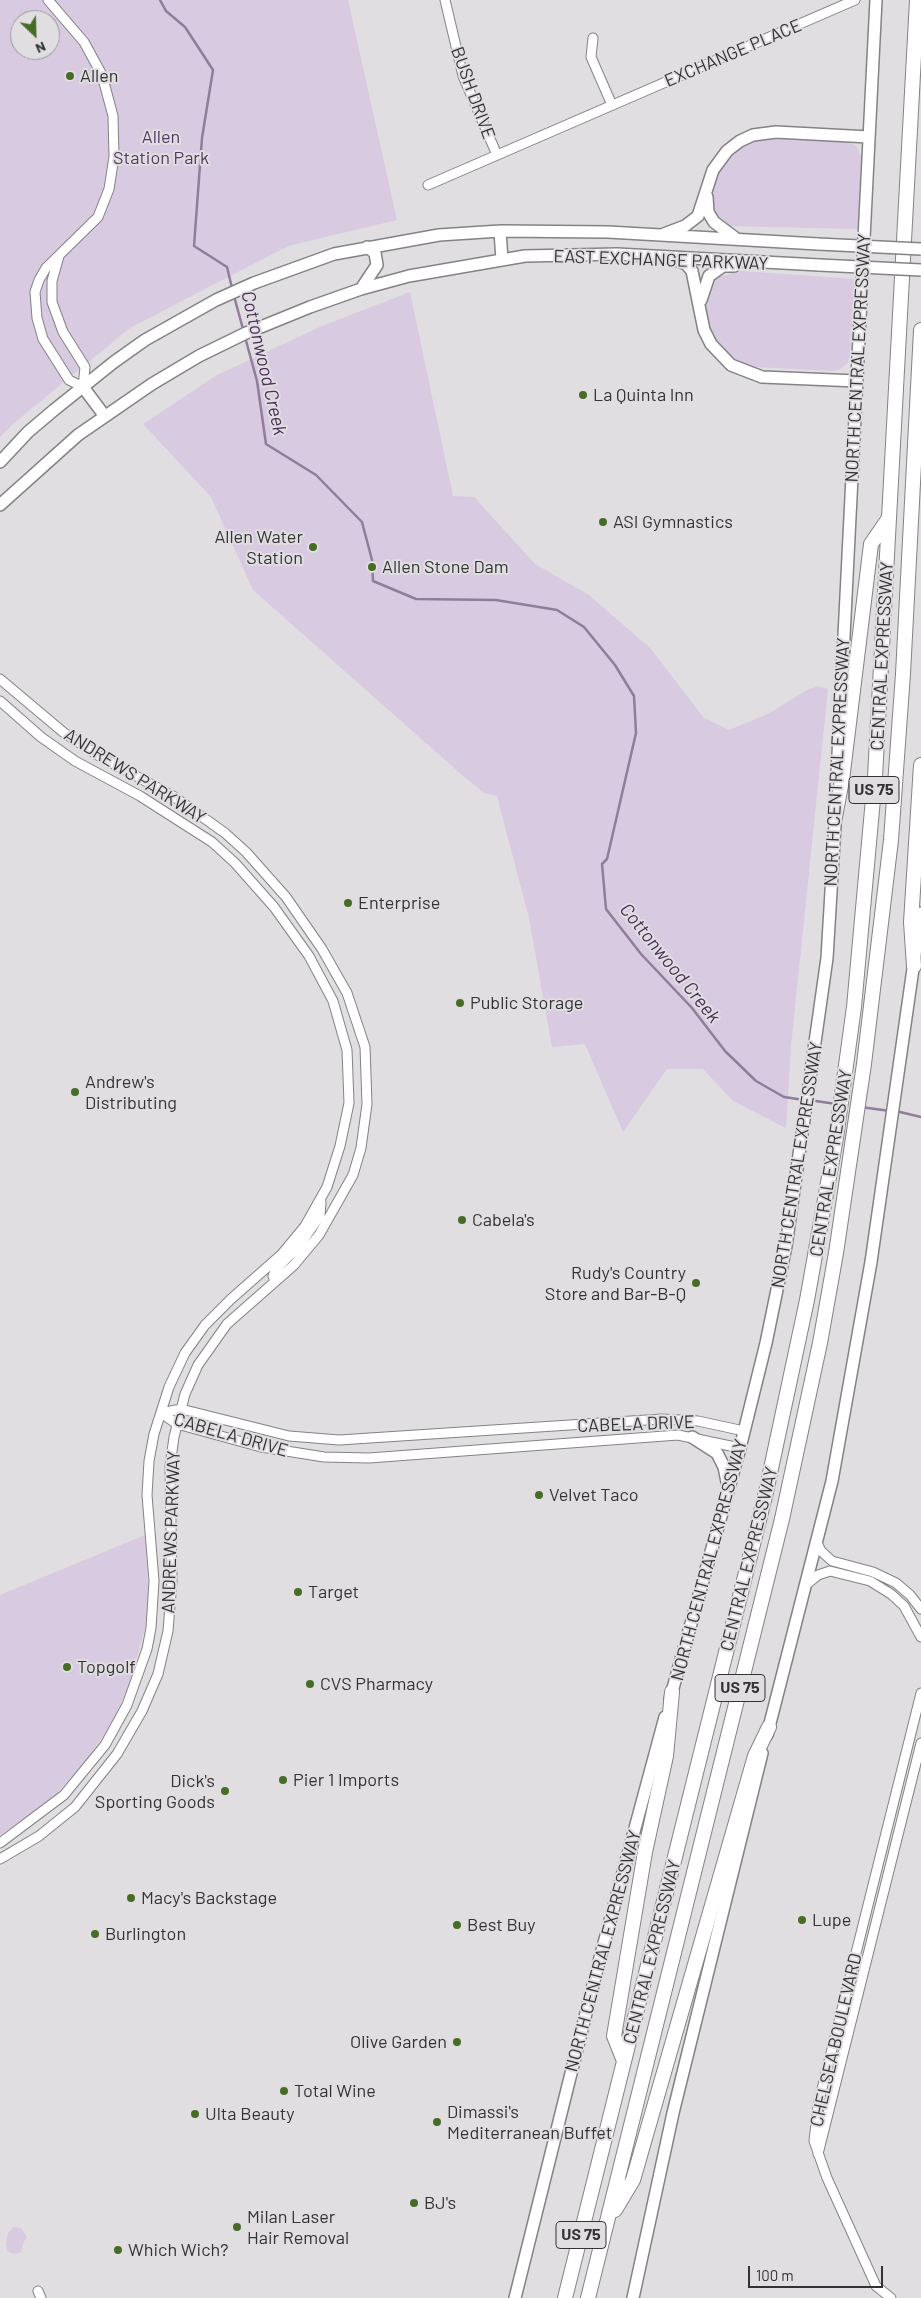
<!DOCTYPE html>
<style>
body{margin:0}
#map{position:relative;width:921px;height:2298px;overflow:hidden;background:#e0dee1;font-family:Barlow,sans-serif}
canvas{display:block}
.north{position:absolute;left:10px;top:10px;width:50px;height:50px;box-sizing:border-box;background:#e0dee1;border:1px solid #9b9a9c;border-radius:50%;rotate:156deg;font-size:14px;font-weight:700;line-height:20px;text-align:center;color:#343334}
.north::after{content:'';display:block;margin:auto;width:18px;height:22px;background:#466c26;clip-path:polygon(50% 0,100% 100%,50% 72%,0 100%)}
.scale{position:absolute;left:748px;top:2266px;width:135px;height:22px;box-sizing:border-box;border:2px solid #343334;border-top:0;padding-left:6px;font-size:15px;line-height:18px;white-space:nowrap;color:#343334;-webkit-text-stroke:4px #e0dee1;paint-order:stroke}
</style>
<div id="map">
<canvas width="921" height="2298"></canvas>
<div class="north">N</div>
<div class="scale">100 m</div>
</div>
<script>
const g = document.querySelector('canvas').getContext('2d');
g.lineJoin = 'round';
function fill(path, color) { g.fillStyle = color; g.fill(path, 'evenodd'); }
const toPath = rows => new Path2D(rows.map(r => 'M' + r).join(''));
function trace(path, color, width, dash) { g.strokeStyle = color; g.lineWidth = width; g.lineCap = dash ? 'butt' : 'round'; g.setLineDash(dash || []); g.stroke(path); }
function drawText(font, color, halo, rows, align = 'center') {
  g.font = font + ' Barlow,sans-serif'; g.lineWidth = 4; g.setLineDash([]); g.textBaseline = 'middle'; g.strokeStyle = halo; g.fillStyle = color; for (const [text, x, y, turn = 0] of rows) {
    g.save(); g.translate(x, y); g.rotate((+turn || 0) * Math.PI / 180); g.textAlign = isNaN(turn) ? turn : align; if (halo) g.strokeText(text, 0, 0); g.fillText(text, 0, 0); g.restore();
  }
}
const green = toPath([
 [0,0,348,0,397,220,288,246,130,328,14,423,0,437],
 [20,20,50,20,50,50,20,50],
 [767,138,849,142,857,147,861,156,858,229,726,226,713,213,713,188,718,172,736,152,748,143],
 [741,271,855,279,850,355,848,363,840,369,833,371,756,367,741,362,728,354,717,343,710,331,706,317,705,295,712,279],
 [410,292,453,496,474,497,535,564,589,595,651,649,704,718,729,730,770,713,805,691,817,686,828,689,791,1046,786,1128,733,1101,703,1069,667,1069,623,1132,585,1044,552,1047,529,918,497,796,484,793,462,775,253,590,211,497,143,424,217,375,322,326],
 [145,1535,148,1589,146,1625,128,1688,113,1720,87,1760,55,1795,36,1811,0,1835,0,1595],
 [14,2227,21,2228,27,2237,23,2243,21,2252,14,2254,7,2251,6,2243,8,2233]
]);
const stream = toPath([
 [160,0,166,11,185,27,213,70,202,138,194,246,227,267,232,288],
 [234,296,243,329],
 [245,337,257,381,266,444,316,475,362,522,372,560,373,581,416,599,496,600,557,610,584,627,615,665,634,696,636,733,607,859,602,864,606,909,641,954,692,1008,725,1051,756,1081,784,1097,804,1100],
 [809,1100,836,1104],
 [861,1107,890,1111],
 [896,1111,921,1117]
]);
const minor = toPath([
 [48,0,84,42,102,75,113,116,114,157,109,189,98,217,46,268,39,280,35,292,37,318,43,339,69,380,83,387,85,367,63,332,52,302,52,281,59,256],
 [445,0,463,76,497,155],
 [593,38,591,57,612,105],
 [428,185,855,0],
 [0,679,63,732,99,756,173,796,225,833,246,852,286,897,322,949,347,993,365,1047,367,1104,361,1148,353,1175,319,1235,294,1265,227,1324,198,1365,185,1394,174,1437,170,1466,172,1581,168,1631,158,1674,142,1711,117,1754,75,1807,39,1836,0,1859],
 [0,701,41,737,75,761,140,796,212,842,235,863,274,907,309,956,333,1001,347,1050,349,1103,340,1146,327,1187,305,1226,281,1255,231,1299,205,1325,185,1353,169,1387,154,1434,149,1461,147,1495,154,1581,151,1628,147,1649,127,1705,105,1745,64,1795,0,1843],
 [275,1281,273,1276,276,1269,299,1246,320,1216,321,1202],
 [161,1413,181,1409,289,1436,339,1440,662,1419,698,1421,744,1431],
 [161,1413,177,1424,261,1447,324,1457,369,1458,678,1435,740,1448],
 [817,1543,821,1551,832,1561,873,1572,896,1583,910,1595,921,1609],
 [807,1584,818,1575,830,1571,870,1581,891,1594,904,1606,921,1637],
 [818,2154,921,1743],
 [38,2291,41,2298],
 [891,2298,876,2286,827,2178,814,2141,818,2105,921,1693]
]);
const major = toPath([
 [707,197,708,212,714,222,734,237],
 [500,231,502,260],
 [664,234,685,226,698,216,713,170,727,151,740,141,753,135,776,132,869,137],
 [673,259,686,264,692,271,704,330,711,344,731,365,762,377,857,381],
 [361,289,377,265,375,253,367,247],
 [701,300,709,276,723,266,734,266],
 [83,387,104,415],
 [0,462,28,432,54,410,114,362,145,340,216,300,254,283,334,254,439,235,500,231,608,232,818,244],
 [0,505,78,435,152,384,199,356,246,333,310,307,361,289,409,276,525,256,617,254,819,265],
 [837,775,876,0],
 [692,1437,717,1453,724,1467,728,1487],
 [670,1699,740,1448,766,1343,786,1246,827,958,836,808],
 [767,1735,832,1481,871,1262,921,913],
 [515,2298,597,1969,665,1717],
 [633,2298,673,2113,762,1753]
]);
const highway = toPath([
 [835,817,842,780,871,544,889,518],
 [914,966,911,922,921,765],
 [624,2061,614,2036,645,1852,666,1756,672,1692],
 [615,2210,633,2180,755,1756,769,1727],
 [565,2298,766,1492,807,1300,836,1138,854,1007,875,777,917,0],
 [588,2298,782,1519,820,1343,836,1253,864,1064,891,840,903,674,921,330]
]);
const majorBridge = toPath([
 [818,244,921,249],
 [819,265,921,270]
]);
const markers = [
 [70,76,5,"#466c26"],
 [583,395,5,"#466c26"],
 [603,522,5,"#466c26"],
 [313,547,5,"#466c26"],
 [372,567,5,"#466c26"],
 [348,903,5,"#466c26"],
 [460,1003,5,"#466c26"],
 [75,1092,5,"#466c26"],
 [462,1220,5,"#466c26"],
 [696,1283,5,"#466c26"],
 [539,1495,5,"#466c26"],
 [298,1592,5,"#466c26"],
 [67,1667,5,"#466c26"],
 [310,1684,5,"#466c26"],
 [283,1780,5,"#466c26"],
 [225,1791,5,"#466c26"],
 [131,1898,5,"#466c26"],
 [802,1920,5,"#466c26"],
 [457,1925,5,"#466c26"],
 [95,1934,5,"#466c26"],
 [457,2042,5,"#466c26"],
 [284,2091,5,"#466c26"],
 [195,2114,5,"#466c26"],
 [437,2122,5,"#466c26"],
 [414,2203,5,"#466c26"],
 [237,2227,5,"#466c26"],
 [118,2250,5,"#466c26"]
];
const shields = [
 [874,790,50],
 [740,1688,50],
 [581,2235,50]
];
const shieldNames = [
 ["US 75",874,790],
 ["US 75",740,1688],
 ["US 75",581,2235]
];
const streetNames = [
 ["EXCHANGE PLACE",733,53,-23],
 ["BUSH DRIVE",473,93,70],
 ["EAST EXCHANGE PARKWAY",661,260,2],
 ["NORTH CENTRAL EXPRESSWAY",858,358,-87],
 ["CENTRAL EXPRESSWAY",882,656,-87],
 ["NORTH CENTRAL EXPRESSWAY",837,762,-87],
 ["ANDREWS PARKWAY",135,776,32],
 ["CENTRAL EXPRESSWAY",831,1163,-81],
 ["NORTH CENTRAL EXPRESSWAY",797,1165,-81],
 ["CABELA DRIVE",636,1424,-2],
 ["CABELA DRIVE",231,1435,16],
 ["ANDREWS PARKWAY",171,1532,-88],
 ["CENTRAL EXPRESSWAY",749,1559,-76],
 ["NORTH CENTRAL EXPRESSWAY",709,1560,-75],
 ["NORTH CENTRAL EXPRESSWAY",603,1951,-75],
 ["CENTRAL EXPRESSWAY",652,1952,-76],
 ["CHELSEA BOULEVARD",836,2040,-77]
];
const poiNames = [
 ["Allen",80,76],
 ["La Quinta Inn",593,395],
 ["ASI Gymnastics",613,522],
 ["Allen Water",303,537,"right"],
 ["Station",303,558,"right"],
 ["Allen Stone Dam",382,567],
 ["Enterprise",358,903],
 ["Public Storage",470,1003],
 ["Andrew's",85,1082],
 ["Distributing",85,1103],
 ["Cabela's",472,1220],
 ["Rudy's Country",686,1273,"right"],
 ["Store and Bar-B-Q",686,1294,"right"],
 ["Velvet Taco",549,1495],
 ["Target",308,1592],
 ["Topgolf",77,1667],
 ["CVS Pharmacy",320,1684],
 ["Pier 1 Imports",293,1780],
 ["Dick's",215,1781,"right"],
 ["Sporting Goods",215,1802,"right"],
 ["Macy's Backstage",141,1898],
 ["Lupe",812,1920],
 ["Best Buy",467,1925],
 ["Burlington",105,1934],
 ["Olive Garden",447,2042,"right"],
 ["Total Wine",294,2091],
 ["Dimassi's",447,2112],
 ["Mediterranean Buffet",447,2133],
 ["Ulta Beauty",205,2114],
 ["BJ's",424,2203],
 ["Milan Laser",247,2217],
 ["Hair Removal",247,2238],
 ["Which Wich?",128,2250]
];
const parkNames = [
 ["Allen",161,137],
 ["Station Park",161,158]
];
const waterNames = [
 ["Cottonwood Creek",264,363,77],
 ["Cottonwood Creek",670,963,51]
];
fill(green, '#d8cae0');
trace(stream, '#907d9a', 2.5);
trace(minor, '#838285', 11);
trace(major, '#838285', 14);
trace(highway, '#838285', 16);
trace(minor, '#fff', 9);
trace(major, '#fff', 11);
trace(highway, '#fff', 14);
trace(majorBridge, '#838285', 14, []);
trace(majorBridge, '#fff', 11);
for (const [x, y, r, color] of markers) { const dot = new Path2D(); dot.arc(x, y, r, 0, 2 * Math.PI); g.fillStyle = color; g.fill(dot); trace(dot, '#e0dee1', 2); }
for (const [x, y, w] of shields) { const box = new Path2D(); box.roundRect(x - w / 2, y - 13.5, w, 27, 4); g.fillStyle = '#e0dee1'; g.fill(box); trace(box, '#343334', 1); }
drawText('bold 16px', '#343334', null, shieldNames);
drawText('18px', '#343334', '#e0dee1', streetNames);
drawText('18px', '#343334', '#e0dee1', poiNames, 'left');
drawText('18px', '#533862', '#e0dee1', parkNames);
drawText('italic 19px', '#4a2e58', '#e0dee1', waterNames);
</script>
